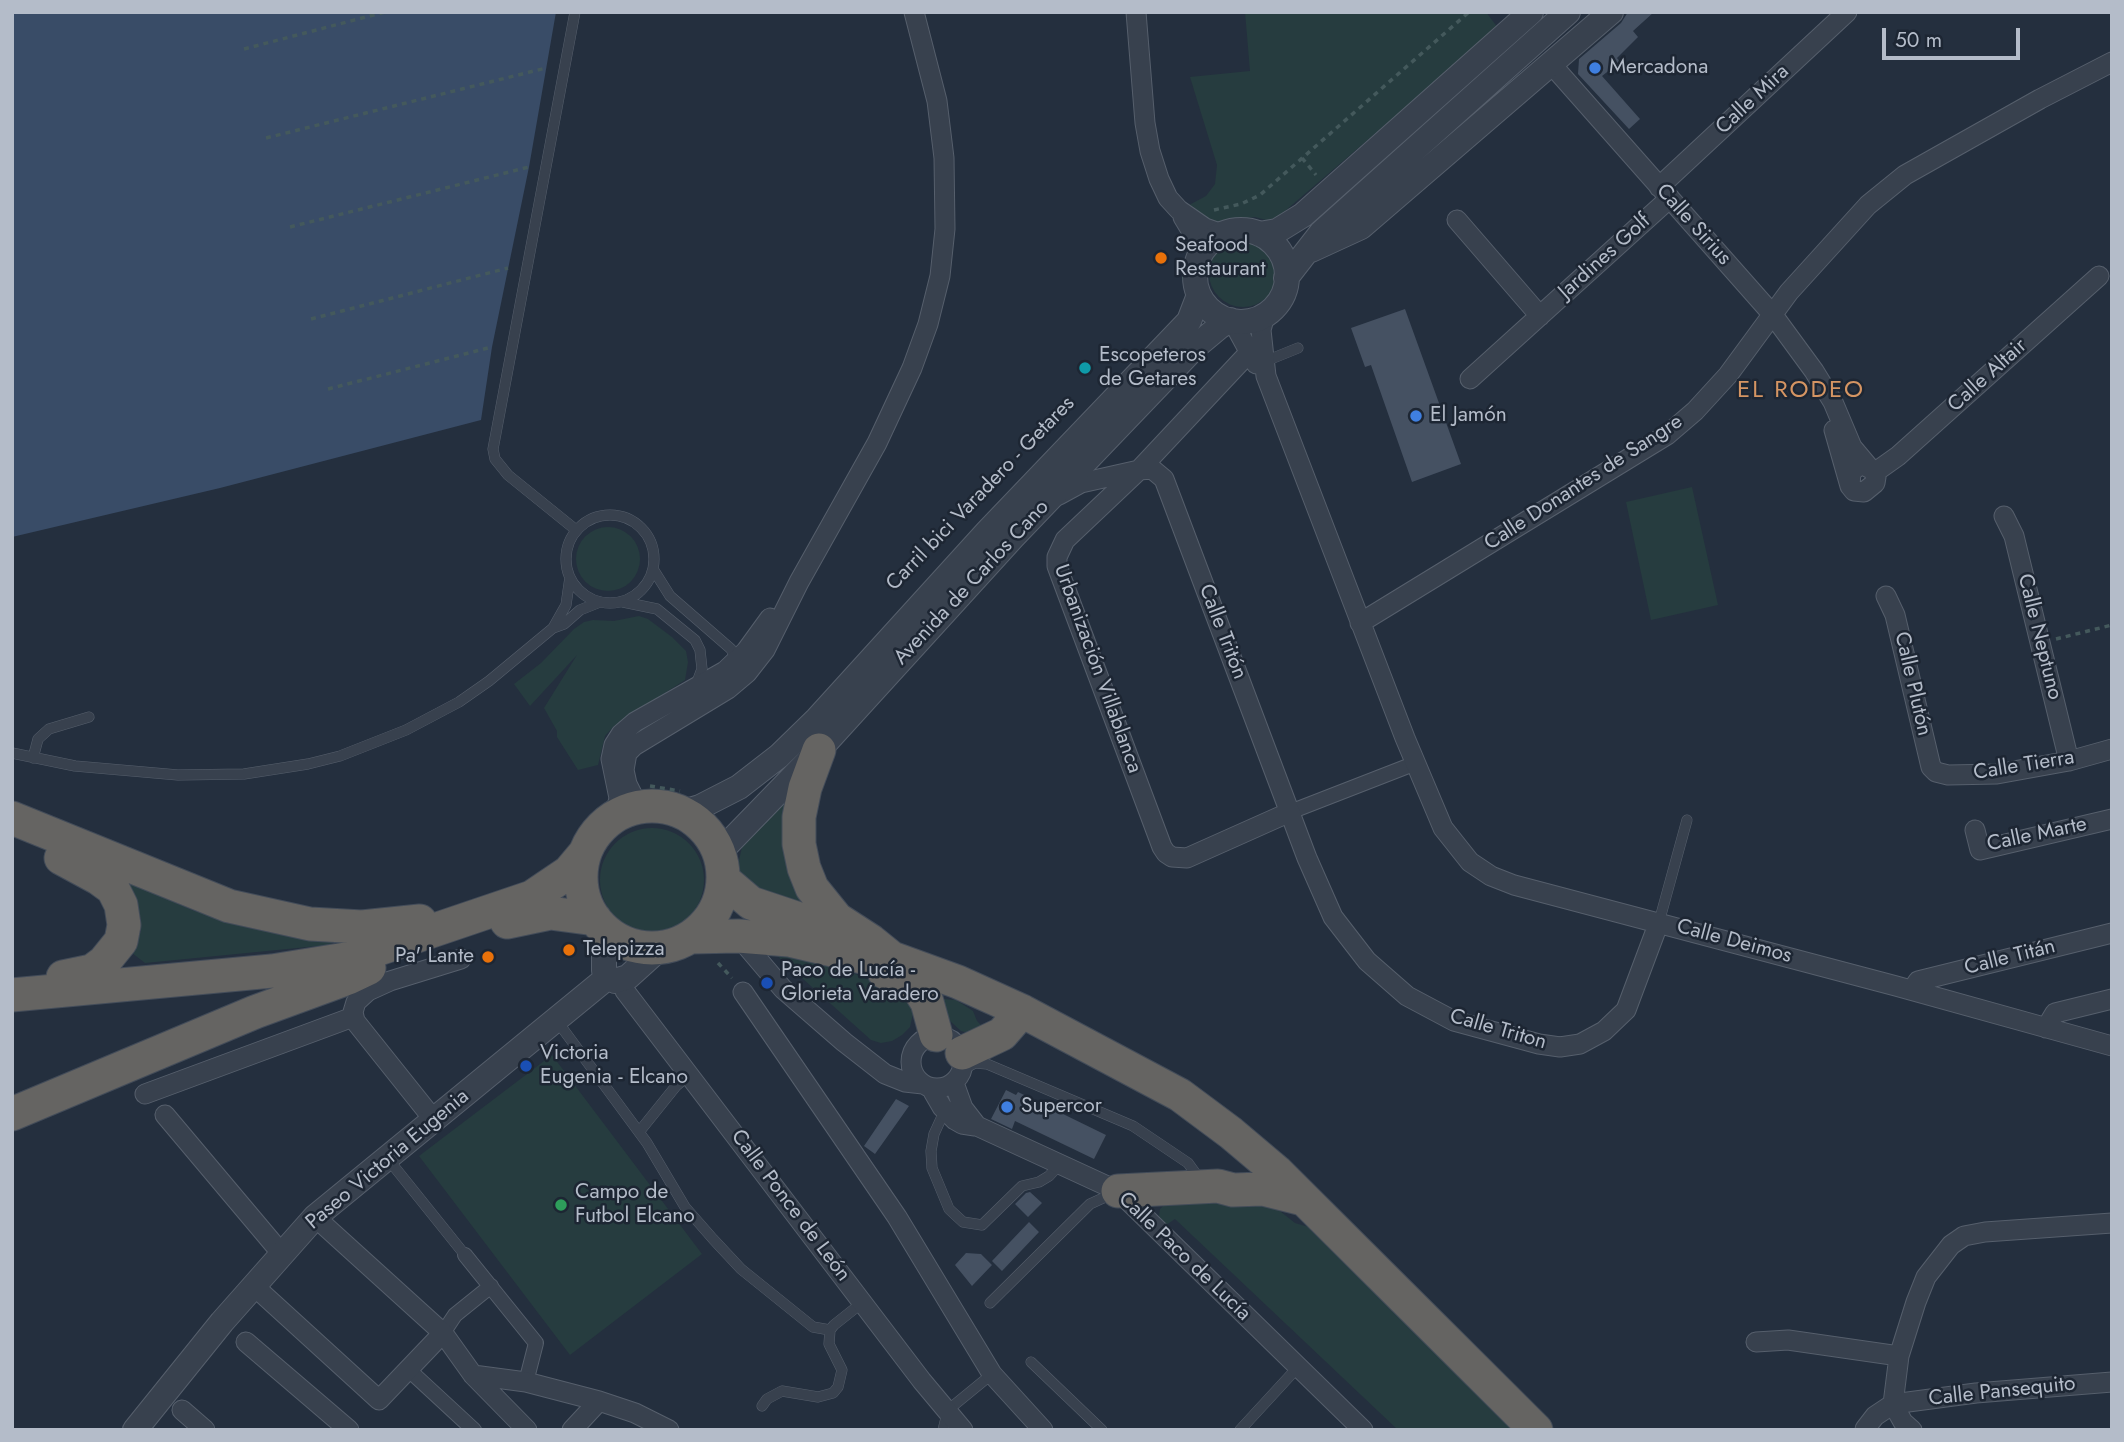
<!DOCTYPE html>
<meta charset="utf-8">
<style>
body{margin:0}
#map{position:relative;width:2124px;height:1442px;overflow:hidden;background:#242f3e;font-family:Jost,sans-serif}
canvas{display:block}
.frame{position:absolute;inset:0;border:14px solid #b4bcc9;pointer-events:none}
.scale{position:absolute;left:1882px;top:28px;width:138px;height:32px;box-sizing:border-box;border:4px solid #b4bcc9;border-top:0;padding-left:9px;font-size:21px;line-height:24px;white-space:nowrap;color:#b4bcc9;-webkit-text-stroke:5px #1d2633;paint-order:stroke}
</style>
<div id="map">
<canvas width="2124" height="1442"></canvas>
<div class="frame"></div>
<div class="scale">50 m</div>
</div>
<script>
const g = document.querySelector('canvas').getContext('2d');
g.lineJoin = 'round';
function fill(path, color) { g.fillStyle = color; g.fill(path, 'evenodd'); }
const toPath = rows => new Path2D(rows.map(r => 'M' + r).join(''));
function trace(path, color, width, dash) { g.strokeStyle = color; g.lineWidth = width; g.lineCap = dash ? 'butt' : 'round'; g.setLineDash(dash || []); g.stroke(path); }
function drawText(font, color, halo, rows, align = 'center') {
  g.font = font + ' Jost,sans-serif'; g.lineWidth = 5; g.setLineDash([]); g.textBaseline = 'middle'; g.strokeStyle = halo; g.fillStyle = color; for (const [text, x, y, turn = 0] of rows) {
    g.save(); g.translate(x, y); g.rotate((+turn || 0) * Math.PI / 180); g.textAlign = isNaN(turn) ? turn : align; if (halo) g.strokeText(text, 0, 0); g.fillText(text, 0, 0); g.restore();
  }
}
const green = toPath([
 [1245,12,1486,12,1498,28,1278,217,1270,221,1255,217,1226,221,1213,227,1189,205,1206,196,1215,184,1217,165,1190,77,1250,71],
 '1209 273a34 34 0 1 1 68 0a34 34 0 1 1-68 0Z',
 [1692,487,1718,605,1651,620,1626,502],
 '576 559a32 32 0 1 1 64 0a32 32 0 1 1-64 0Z',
 [639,616,648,619,672,637,686,651,688,662,685,680,614,726,605,736,598,765,578,770,557,737,557,731,544,708,577,655,530,706,514,684,541,663,574,629,584,622,593,620,614,621],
 [793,794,811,900,785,909,740,879,737,869,742,847],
 '600 880a52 52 0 1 1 104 0a52 52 0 1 1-104 0Z',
 [126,881,192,910,244,927,276,933,345,936,328,945,145,963,132,953,141,931,141,920,138,908],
 [773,952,835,966,902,993,914,1009,910,1027,902,1035,892,1041,881,1043,871,1040],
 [943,999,956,1000,973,1011,977,1021,982,1026,968,1033,961,1031,948,1019],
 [552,1055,702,1254,570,1355,419,1156],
 [1262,1197,1295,1223,1312,1228,1515,1430,1398,1430,1175,1219,1166,1225,1159,1216,1160,1209,1165,1204]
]);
const water = toPath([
 [12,12,556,12,529,167,492,347,481,420,220,488,12,537]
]);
const building = toPath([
 [1628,12,1654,12,1633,31,1638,37,1617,58,1620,62,1602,76,1640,119,1629,129,1578,74,1579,59,1621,23],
 [1405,309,1461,464,1412,482,1371,365,1365,367,1351,328],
 [1006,1090,1016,1095,1018,1092,1106,1135,1094,1159,1015,1121,1012,1129,991,1119],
 [896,1099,909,1106,875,1154,864,1146],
 [1030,1192,1042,1203,1028,1217,1015,1204,1026,1193],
 [1029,1222,1039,1232,1002,1271,992,1261],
 [966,1253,981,1254,992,1265,972,1286,955,1265]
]);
const path = toPath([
 [244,49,385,12],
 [266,138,546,68],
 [1302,158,1316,175],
 [1214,210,1241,204,1260,195,1469,12],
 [290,227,529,167],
 [1184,280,1185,263],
 [311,319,508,268],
 [328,389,492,347],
 [2056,639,2112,625],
 [650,786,680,791],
 [583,829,596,813],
 [718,963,732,978]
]);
const service = toPath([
 [575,12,493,449,495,459,508,475,576,530],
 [1266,361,1298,348],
 '566 559a44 44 0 1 1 88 0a44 44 0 1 1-88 0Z',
 [653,569,670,596,731,649,737,661],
 [623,602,657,609,695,640,700,650,702,669,696,685],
 [553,628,566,605,570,577],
 [12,753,75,766,178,775,244,774,308,764,340,756,406,730,459,702,489,681,553,628,564,624,580,610,600,602],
 [33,758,38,739,49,729,89,717],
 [1659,922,1687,820],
 [557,1021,647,1143,685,1207,713,1239,741,1269,813,1327,830,1330],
 [967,1067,975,1063,987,1064,1133,1126,1188,1163,1201,1181],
 [945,1110,934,1134,931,1151,932,1168,949,1209,963,1222,982,1225,1022,1186,1039,1182,1049,1176,1060,1164],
 [639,1132,676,1086,689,1075],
 [388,1159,465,1255],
 [990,1303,1090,1204,1114,1193],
 [1031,1362,1102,1430],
 [762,1406,767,1399,782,1391,818,1397,833,1393,838,1387,842,1370,829,1344,830,1330,834,1325,863,1302],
 [943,1430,948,1410,992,1374],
 [1240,1430,1298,1367]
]);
const pedestrian = toPath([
 [1290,812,1416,763],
 [465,1255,536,1343,526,1382],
 [443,1333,455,1315,491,1286],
 [408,1369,474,1430]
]);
const minor = toPath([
 [1136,12,1145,123,1150,151,1159,179,1168,198,1179,210,1205,228,1222,234],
 [1552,65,1773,315,1814,371,1833,402,1852,447,1868,466],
 [1659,187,1847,12],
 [1183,217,1198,242,1201,253],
 [1457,220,1540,316],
 [1265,315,1261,330,1266,376,1405,738,1443,828,1470,862,1491,876,1514,885,1896,986,2112,1046],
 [1233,322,1256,364],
 [1261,345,1244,358,1139,470,1065,540,1057,557,1057,566,1162,847,1166,853,1172,857,1187,858,1290,812],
 [1470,379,1670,198],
 [1834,430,1850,486,1854,491,1864,492,1875,483,1876,477,1873,470,1861,464,1851,472,1850,486],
 [1874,473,1898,456,2099,276],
 [1059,495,1081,483,1139,470,1152,469,1164,479,1307,858,1333,917,1367,961,1407,996,1454,1021,1539,1044,1560,1047,1580,1044,1604,1031,1626,1010,1659,922],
 [2004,516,2014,536,2069,761],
 [1886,596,1895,615,1931,767,1936,772,1948,775,1997,774,2069,761,2112,749],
 [1360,623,1667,435,1695,411,1728,375,1789,292,1868,205,1905,175,2040,99,2112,62],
 [643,806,634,798,627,784,624,770,627,753,634,746,728,689,747,673,765,650,799,582,877,443,912,368,928,324,940,276,945,229,944,158,937,101,914,12],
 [615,816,619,798,611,759,614,745,621,734,635,722,725,671,746,651,770,618],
 [1975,830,1980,850,2112,819],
 [738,936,783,989,844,1042,885,1074,905,1082,923,1084],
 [621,980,625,991,922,1381,963,1430],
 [1912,990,1918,981,2112,933],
 [743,992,897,1217,992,1374,1043,1430],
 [2046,1028,2055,1013,2112,999],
 '911 1062a26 26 0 1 1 52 0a26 26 0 1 1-52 0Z',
 [954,1083,963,1108,977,1126,1118,1191,1363,1430],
 [931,1088,942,1107,955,1120,962,1124,975,1126],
 [145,1094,353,1017],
 [165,1115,282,1254],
 [434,1120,355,1021,353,1012,356,1002,368,991,390,981,461,959],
 [315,1217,443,1333,473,1375,527,1430],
 [254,1286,379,1400,443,1333],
 [246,1342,349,1430],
 [1756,1342,1788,1340,1899,1356],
 [473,1375,526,1382,599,1401,635,1413,669,1430],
 [1893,1404,1899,1356,1916,1302,1926,1277,1951,1245,1964,1236,1985,1232,2112,1223],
 [1893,1404,1903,1422,1912,1430],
 [182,1410,205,1430],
 [1865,1429,1875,1416,1893,1404,1976,1393,2112,1382],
 [572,1430,599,1401]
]);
const tertiary = toPath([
 '1195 276a46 46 0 1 1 92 0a46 46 0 1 1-92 0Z',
 [1259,234,1277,231,1303,215,1531,12],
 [1311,250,1361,227,1611,12],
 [1286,278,1321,233,1568,12],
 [683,812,700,807,739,787,779,756,817,719,987,532,1189,321,1199,295],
 [719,853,819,750,1013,537,1195,347,1219,327,1230,320],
 [608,933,604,949,604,971,608,977,615,981,628,977,659,949],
 [135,1430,222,1322,315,1217,608,977]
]);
const trunk = toPath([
 [819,750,805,788,799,817,799,844,804,868,812,888,837,919,871,941,892,958,958,982,1022,1011,1180,1095,1231,1133,1276,1171,1536,1430],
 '581 877a71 71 0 1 1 142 0a71 71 0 1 1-142 0Z',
 [12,818,229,906,310,924,362,927,420,921],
 [61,858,98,878,113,889,121,905,124,925,121,941,104,962,92,971,63,977],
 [724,880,751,903,832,930],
 [507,922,550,913,595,919],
 [692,937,738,936,789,940,866,958,892,958],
 [884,972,918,988,927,1002,936,1035],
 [12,995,272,971,352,958,532,897,569,872,585,853],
 [962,1053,1002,1034,1022,1011],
 [12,1114,255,1012,348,978,369,968],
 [1118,1191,1218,1186,1233,1190,1263,1189,1303,1199]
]);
const markers = [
 [1595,68,7,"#3f7fe0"],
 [1161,258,7,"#e8710a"],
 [1085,368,7,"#0f9aa8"],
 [1416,416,7,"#3f7fe0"],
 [569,950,7,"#e8710a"],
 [488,957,7,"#e8710a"],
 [767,983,7,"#1a4fb4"],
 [526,1066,7,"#1a4fb4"],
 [1007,1107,7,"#3f7fe0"],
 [561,1205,7,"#2e9e5b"]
];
const poiNames = [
 ["Mercadona",1609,68],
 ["Seafood",1175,246],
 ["Restaurant",1175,270],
 ["Escopeteros",1099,356],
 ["de Getares",1099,380],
 ["El Jamón",1430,416],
 ["Telepizza",583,950],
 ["Pa' Lante",474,957,"right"],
 ["Paco de Lucía -",781,971],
 ["Glorieta Varadero",781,995],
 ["Victoria",540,1054],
 ["Eugenia - Elcano",540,1078],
 ["Supercor",1021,1107],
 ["Campo de",575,1193],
 ["Futbol Elcano",575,1217]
];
const streetNames = [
 ["Calle Mira",1753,100,-43],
 ["Calle Sirius",1693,225,48],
 ["Jardines Golf",1605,257,-42],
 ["Calle Altair",1988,376,-42],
 ["Calle Donantes de Sangre",1584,483,-33],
 ["Carril bici Varadero - Getares",981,494,-46],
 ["Avenida de Carlos Cano",972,583,-47],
 ["Calle Tritón",1222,632,69],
 ["Calle Neptuno",2039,637,76],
 ["Urbanización Villablanca",1097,669,70],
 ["Calle Plutón",1912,684,77],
 ["Calle Tierra",2024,766,-9],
 ["Calle Marte",2037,835,-12],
 ["Calle Deimos",1734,942,15],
 ["Calle Titán",2010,958,-14],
 ["Calle Triton",1498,1030,16],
 ["Paseo Victoria Eugenia",388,1160,-40],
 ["Calle Ponce de León",790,1206,53],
 ["Calle Paco de Lucía",1184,1257,44],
 ["Calle Pansequito",2002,1392,-6]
];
const quarterNames = [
 ["EL RODEO",1801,391]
];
fill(green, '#263c3f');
fill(water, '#394c67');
fill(building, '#455162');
trace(service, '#565f6c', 11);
trace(pedestrian, '#565f6c', 16);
trace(minor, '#565f6c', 21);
trace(tertiary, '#565f6c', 26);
trace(trunk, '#434c59', 35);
trace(path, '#44595c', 3.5, [5, 5]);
trace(service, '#38414e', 10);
trace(pedestrian, '#38414e', 14);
trace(minor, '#38414e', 19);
trace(tertiary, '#38414e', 24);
trace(trunk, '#656462', 33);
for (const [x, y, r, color] of markers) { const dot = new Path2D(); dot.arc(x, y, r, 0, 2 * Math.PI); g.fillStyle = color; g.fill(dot); trace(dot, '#1d2633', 2.5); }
drawText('21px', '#b4bcc9', '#1d2633', poiNames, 'left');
drawText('21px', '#b4bcc9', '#1d2633', streetNames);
g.letterSpacing = '2px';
drawText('24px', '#d59563', '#1d2633', quarterNames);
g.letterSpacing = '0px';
</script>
